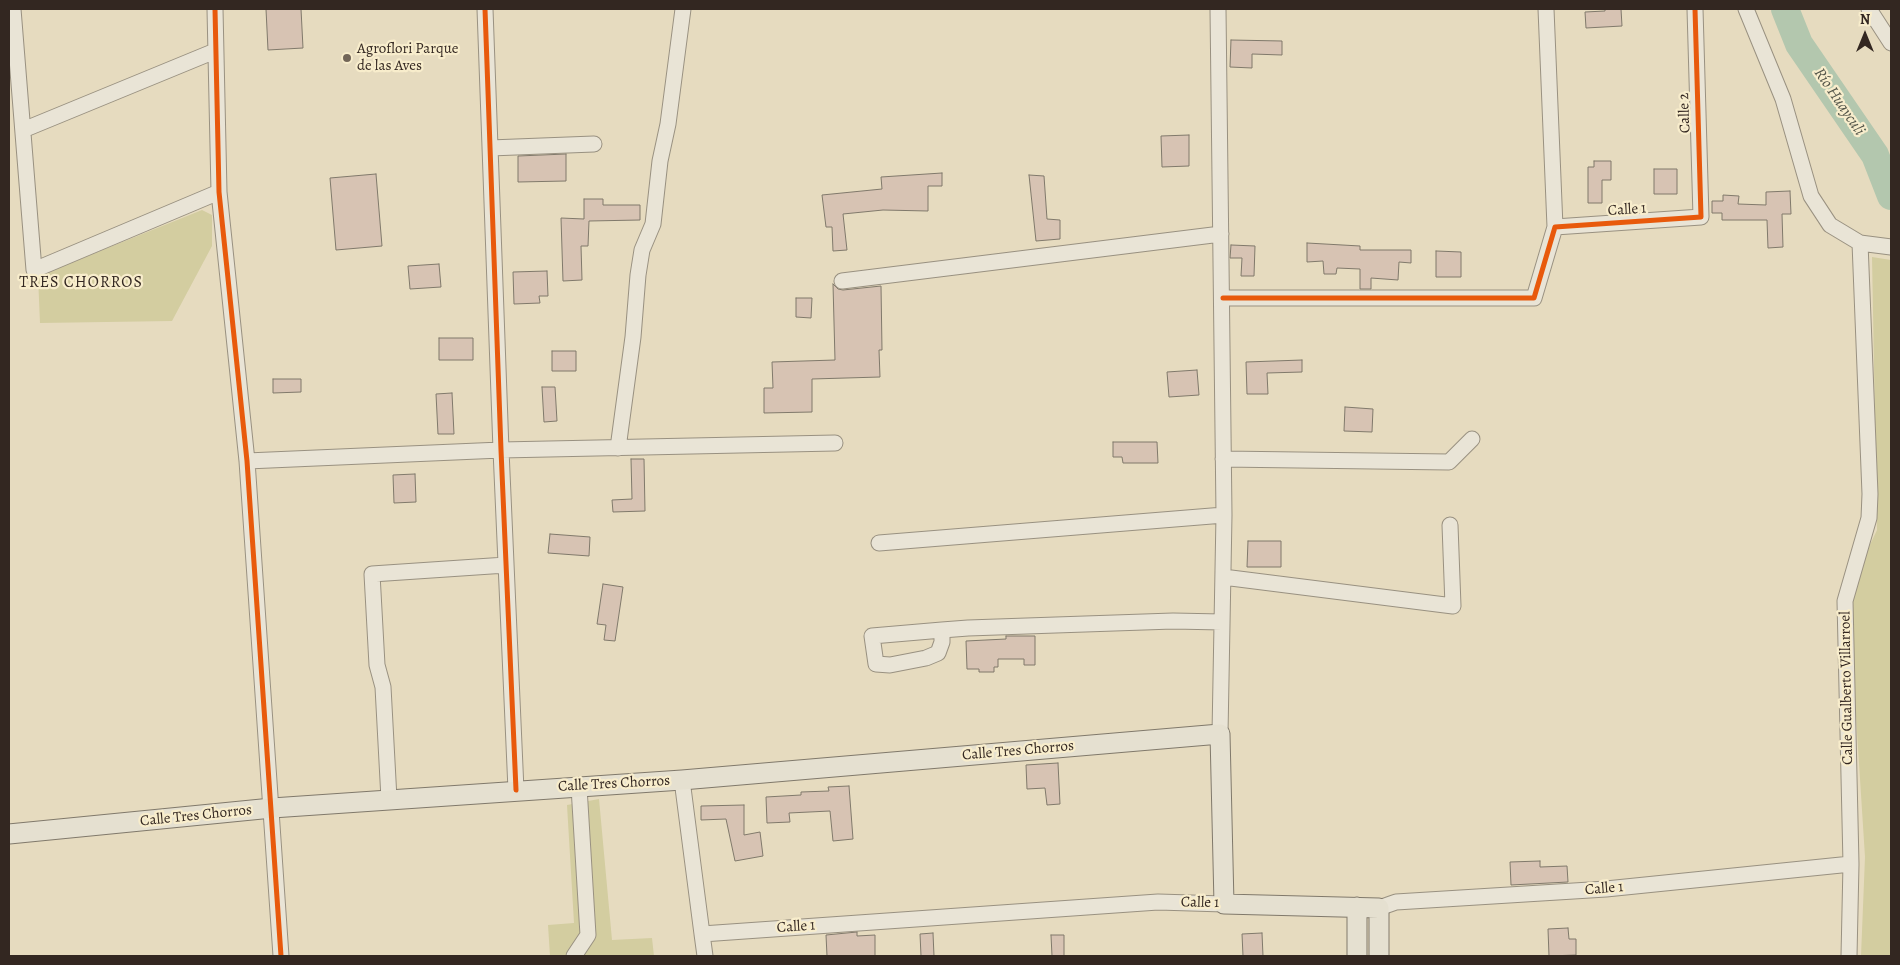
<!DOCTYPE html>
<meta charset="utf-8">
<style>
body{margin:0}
#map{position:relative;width:1900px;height:965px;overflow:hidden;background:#e6dbbf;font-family:Alegreya,serif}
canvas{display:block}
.frame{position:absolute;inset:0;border:10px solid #332721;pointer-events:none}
.north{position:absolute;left:1840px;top:10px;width:50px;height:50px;-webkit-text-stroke:4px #f8edcc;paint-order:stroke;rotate:0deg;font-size:14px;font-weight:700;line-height:20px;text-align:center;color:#332721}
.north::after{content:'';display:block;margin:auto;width:18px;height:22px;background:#332721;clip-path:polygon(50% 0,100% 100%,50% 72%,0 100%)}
</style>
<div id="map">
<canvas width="1900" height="965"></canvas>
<div class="frame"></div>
<div class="north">N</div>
</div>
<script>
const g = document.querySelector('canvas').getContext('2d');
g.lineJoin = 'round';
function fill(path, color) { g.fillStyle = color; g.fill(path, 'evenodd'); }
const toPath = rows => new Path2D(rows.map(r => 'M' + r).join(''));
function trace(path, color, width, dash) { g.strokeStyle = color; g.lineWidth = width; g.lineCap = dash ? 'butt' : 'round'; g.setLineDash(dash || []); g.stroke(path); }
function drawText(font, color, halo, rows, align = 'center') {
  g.font = font + ' Alegreya,serif'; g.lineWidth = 4.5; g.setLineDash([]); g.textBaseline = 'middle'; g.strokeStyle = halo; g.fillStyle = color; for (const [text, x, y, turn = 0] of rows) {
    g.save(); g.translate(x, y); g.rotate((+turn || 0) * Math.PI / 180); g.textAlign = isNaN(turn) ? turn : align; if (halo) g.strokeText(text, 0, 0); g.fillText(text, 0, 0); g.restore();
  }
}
const green = toPath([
 [202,210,212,215,212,246,172,321,40,323,38,276],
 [1872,257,1891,260,1891,956,1861,956,1865,857,1848,591,1877,530],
 [599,799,612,940,652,938,654,956,550,956,548,925,574,923,567,805]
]);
const river = toPath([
 [1785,9,1799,44,1875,155,1891,196]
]);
const building = toPath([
 [266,9,301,9,303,48,268,50,266,9],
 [1605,9,1621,9,1622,26,1586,28,1585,12,1605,11,1605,9],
 [1231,40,1282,41,1282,55,1252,54,1252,68,1230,67,1231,40],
 [1189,135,1189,166,1162,167,1161,136,1189,135],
 [566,154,566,181,518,182,518,156,566,154],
 [1594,161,1611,161,1611,180,1602,180,1602,203,1588,203,1588,167,1594,167,1594,161],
 [1654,169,1677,169,1677,194,1654,194,1654,169],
 [942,173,942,186,928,186,928,211,883,210,843,214,847,250,833,251,832,227,826,227,822,195,882,189,881,177,942,173],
 [376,174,382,246,336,250,330,178,376,174],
 [1029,175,1044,176,1047,219,1060,220,1060,239,1036,241,1029,175],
 [1790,191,1791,214,1782,214,1783,247,1768,248,1767,220,1722,220,1722,213,1712,213,1712,201,1723,201,1723,195,1739,196,1738,204,1766,205,1766,192,1790,191],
 [584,199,603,199,603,205,640,205,640,220,589,221,588,246,581,246,582,280,563,281,561,218,584,219,584,199],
 [1307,243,1360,246,1360,250,1411,250,1411,263,1399,262,1398,280,1371,278,1371,289,1360,289,1360,269,1337,268,1336,274,1324,274,1323,261,1307,262,1307,243],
 [1231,245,1255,246,1254,276,1241,276,1242,258,1230,258,1231,245],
 [1436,251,1461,252,1461,277,1436,277,1436,251],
 [439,264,441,287,410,289,408,266,439,264],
 [547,271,548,296,539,296,540,303,514,304,513,272,547,271],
 [833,284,838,289,843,290,881,286,882,350,879,350,880,377,812,379,812,412,764,413,764,388,773,388,772,362,835,360,833,284],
 [796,298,812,298,811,318,796,317,796,298],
 [439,338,473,338,473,360,439,360,439,338],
 [552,351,576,351,576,371,552,371,552,351],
 [1302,360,1302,372,1267,373,1268,394,1247,394,1246,362,1302,360],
 [1197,370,1199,395,1169,397,1167,372,1197,370],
 [273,379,301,379,301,392,273,393,273,379],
 [542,387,555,387,557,421,544,422,542,387],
 [452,393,454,434,438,434,436,394,452,393],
 [1345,407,1373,409,1372,432,1344,431,1345,407],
 [1113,442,1157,442,1158,463,1123,463,1122,457,1113,457,1113,442],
 [631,459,644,459,645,511,613,512,612,500,632,499,631,459],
 [415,474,416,502,394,503,393,475,415,474],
 [550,534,590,537,589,556,548,553,550,534],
 [1248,541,1281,541,1281,567,1247,567,1248,541],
 [603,584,623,587,615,641,604,640,606,625,597,624,603,584],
 [1006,636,1035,636,1035,665,1024,665,1024,659,998,659,998,667,994,667,994,672,979,672,979,669,967,669,966,641,1006,639,1006,636],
 [1058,763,1060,804,1047,805,1045,788,1027,789,1026,765,1058,763],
 [849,786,853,839,833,841,830,811,789,813,790,822,767,823,766,797,801,795,801,792,829,791,828,787,849,786],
 [744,805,744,835,760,832,763,856,735,861,726,819,701,820,701,806,744,805],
 [1540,861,1540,867,1567,866,1568,882,1511,885,1510,862,1540,861],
 [1568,928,1569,939,1576,939,1576,955,1549,956,1548,929,1568,928],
 [857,932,857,936,875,935,875,956,827,956,826,935,857,932],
 [933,933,934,956,921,956,920,934,933,933],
 [1262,933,1263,956,1243,956,1242,934,1262,933],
 [1051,935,1064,935,1064,956,1052,956,1051,935]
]);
const minor = toPath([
 [13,9,34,270,219,192],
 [215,9,219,192,247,461,281,956],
 [485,9,501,450,516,790],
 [1218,9,1224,515,1220,734],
 [1746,9,1783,99,1811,196,1830,225,1860,243,1891,247],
 [1869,9,1891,43],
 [23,130,215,51],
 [490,148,594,144],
 [1555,227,1701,217,1695,9],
 [842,281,1221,234],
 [1223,298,1534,298,1555,227,1546,9],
 [618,448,633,337,638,275,642,250,653,224,660,161,668,124,683,9],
 [1223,459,1449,462,1472,439],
 [247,461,501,450,835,443],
 [879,543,1224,515],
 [1223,577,1453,606,1450,525],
 [942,630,942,642,938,653,926,658,890,665,876,664,872,636,942,630,968,628,1173,621,1222,622],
 [682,780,702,934,1158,902,1224,904],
 [389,799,383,687,377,665,372,574,506,565],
 [1379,908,1396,902,1606,889,1851,864],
 [702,934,705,956],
 [574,956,588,935,579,787],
 [1849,956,1851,864,1845,601,1869,518,1870,494,1860,243]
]);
const major = toPath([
 [9,834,272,808,682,780,1220,734,1224,904,1379,908,1379,956],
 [1357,907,1357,956]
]);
const cycleway = toPath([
 [215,9,219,192,247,461,281,956],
 [485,9,501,450,516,790],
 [1223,298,1534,298,1555,227,1701,217,1695,9]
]);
const markers = [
 [347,58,5,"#726658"]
];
const poiNames = [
 ["Agroflori Parque",357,49],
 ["de las Aves",357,66]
];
const streetNames = [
 ["Calle 2",1685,113,-92],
 ["Calle 1",1627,210,-4],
 ["Calle Gualberto Villarroel",1847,688,-91],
 ["Calle Tres Chorros",1018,751,-5],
 ["Calle Tres Chorros",614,784,-3],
 ["Calle Tres Chorros",196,816,-6],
 ["Calle 1",1604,889,-5],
 ["Calle 1",1200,903,1],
 ["Calle 1",796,927,-4]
];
const waterNames = [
 ["Río Huayculi",1839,102,56]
];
const neighbourhoodNames = [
 ["TRES CHORROS",81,283]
];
fill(green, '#d3cda0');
trace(river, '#b3c7ae', 28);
fill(building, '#d7c3b3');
trace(building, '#80796b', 1);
trace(minor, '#999181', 17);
trace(major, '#80796b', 21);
trace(minor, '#e9e4d6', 15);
trace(major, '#e5e0d0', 19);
trace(cycleway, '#e8590c', 5);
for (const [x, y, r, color] of markers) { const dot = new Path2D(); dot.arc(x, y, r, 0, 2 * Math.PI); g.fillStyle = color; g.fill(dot); trace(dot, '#f8edcc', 2); }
drawText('15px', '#332721', '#f8edcc', poiNames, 'left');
drawText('15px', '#332721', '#f8edcc', streetNames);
drawText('italic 16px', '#535549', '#f8edcc', waterNames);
g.letterSpacing = '1px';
drawText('16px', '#332721', '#f8edcc', neighbourhoodNames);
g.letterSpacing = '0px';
</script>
